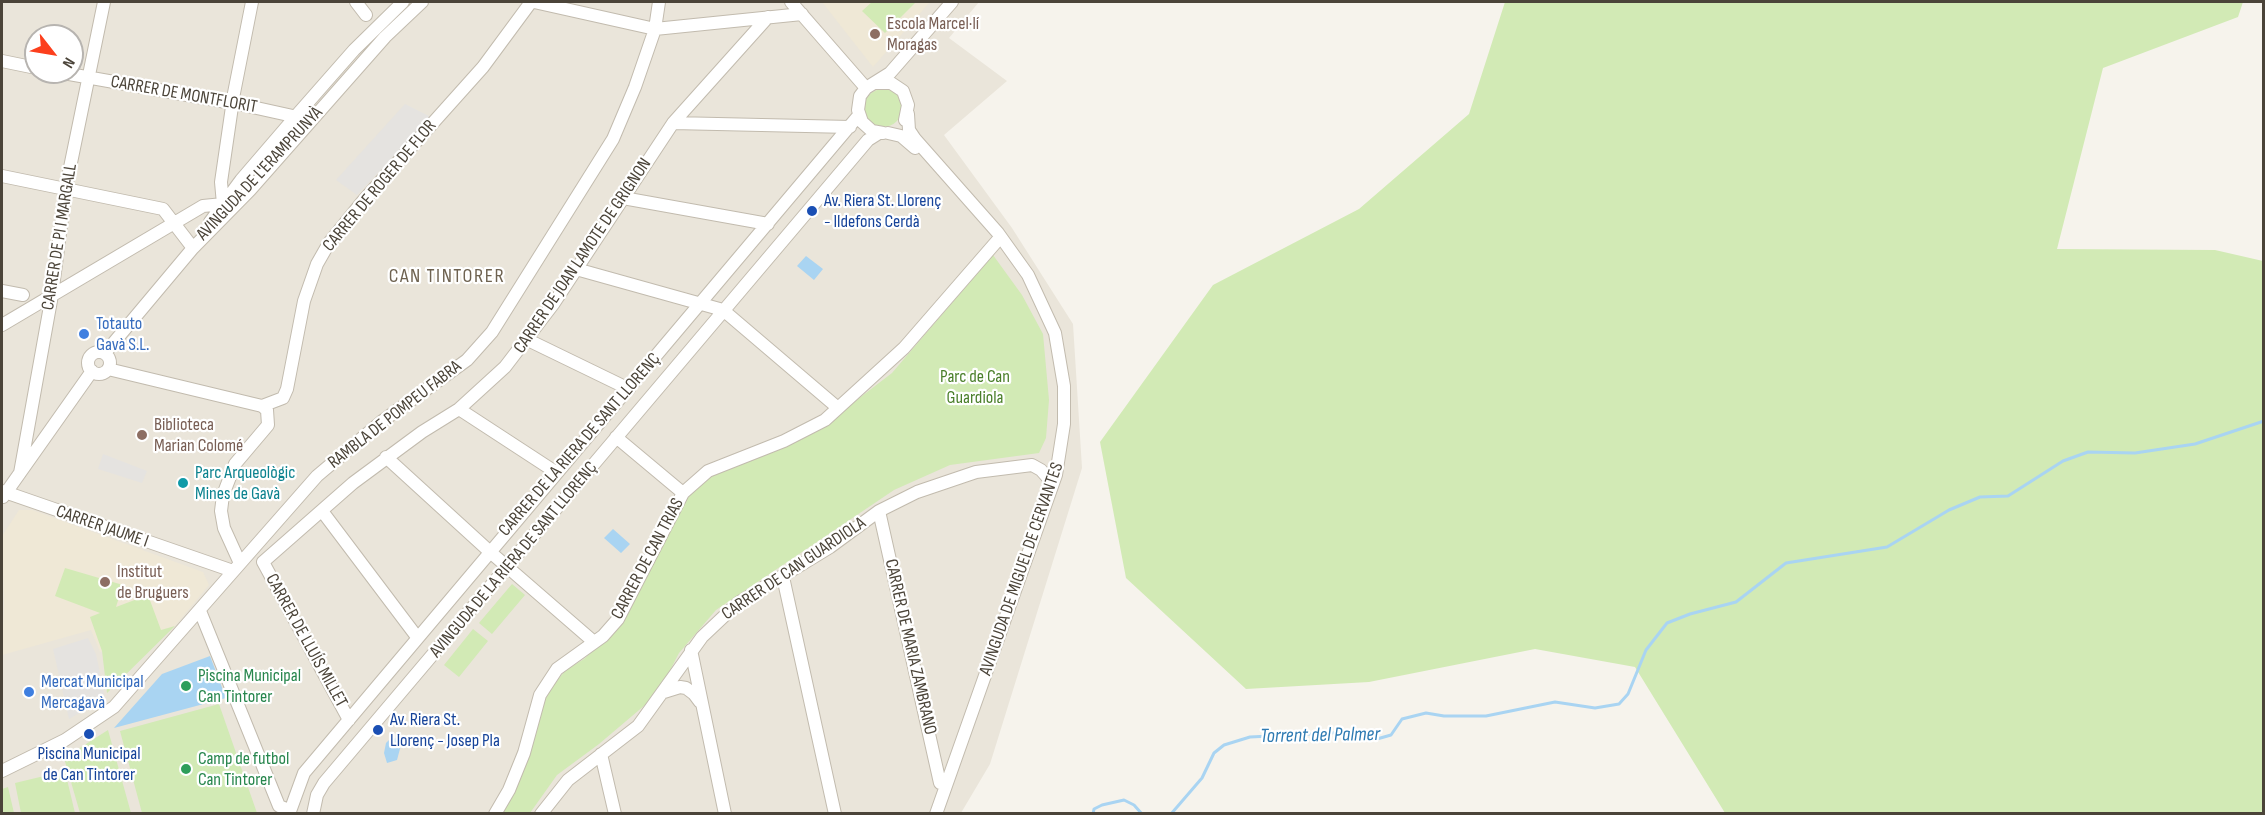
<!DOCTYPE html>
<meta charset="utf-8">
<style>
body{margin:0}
#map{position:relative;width:2265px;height:815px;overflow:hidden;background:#f6f3ec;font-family:"Sofia Sans Condensed",sans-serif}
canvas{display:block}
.frame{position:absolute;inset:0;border:3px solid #4b4439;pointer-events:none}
.north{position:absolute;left:24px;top:24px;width:60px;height:60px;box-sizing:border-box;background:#fff;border:2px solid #b7b4b0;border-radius:50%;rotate:121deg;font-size:16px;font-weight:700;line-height:24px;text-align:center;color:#4b4439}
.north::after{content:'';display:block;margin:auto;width:21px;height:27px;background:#fc3f1d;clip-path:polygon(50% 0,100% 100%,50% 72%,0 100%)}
</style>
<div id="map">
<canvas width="2265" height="815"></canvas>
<div class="frame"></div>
<div class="north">N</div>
</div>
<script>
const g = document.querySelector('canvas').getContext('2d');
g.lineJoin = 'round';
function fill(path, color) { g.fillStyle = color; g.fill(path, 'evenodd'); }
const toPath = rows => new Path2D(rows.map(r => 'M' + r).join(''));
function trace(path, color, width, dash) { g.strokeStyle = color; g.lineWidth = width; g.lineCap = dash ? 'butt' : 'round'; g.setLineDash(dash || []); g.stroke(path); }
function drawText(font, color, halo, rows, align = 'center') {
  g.font = font + ' "Sofia Sans Condensed",sans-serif'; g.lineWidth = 4.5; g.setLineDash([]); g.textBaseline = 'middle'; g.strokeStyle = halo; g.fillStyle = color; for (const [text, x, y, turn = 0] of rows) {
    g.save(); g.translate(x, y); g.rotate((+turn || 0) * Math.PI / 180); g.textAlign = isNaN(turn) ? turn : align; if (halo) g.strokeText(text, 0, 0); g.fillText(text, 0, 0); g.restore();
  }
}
const residential = toPath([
 [2,2,979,2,949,38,1007,81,944,135,1012,228,1073,324,1082,468,990,764,961,813,2,814],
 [36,36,72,36,72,72,36,72]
]);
const education = toPath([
 [822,2,930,2,873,67],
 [19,510,32,510,203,572,209,585,175,626,100,652,91,630,2,655,4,603,2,536]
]);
const green = toPath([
 [872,2,916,2,885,33,862,11],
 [1505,2,2243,2,2238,17,2103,68,2057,249,2215,250,2263,261,2263,813,1725,813,1635,667,1535,649,1369,682,1246,689,1126,578,1100,442,1213,285,1359,209,1469,114],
 '864 108a19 19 0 1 1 38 0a19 19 0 1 1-38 0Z',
 [993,255,1022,295,1043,334,1049,400,1046,438,1039,453,950,465,894,490,716,610,679,653,658,694,599,744,557,775,530,813,500,814,541,707,553,685,566,670,584,659,618,627,684,499,704,477,828,422,892,373],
 [65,568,123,585,116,607,148,595,161,630,175,626,107,693,102,651,90,617,100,613,55,596],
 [512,584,525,595,492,634,479,623],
 [473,629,488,641,459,677,444,665],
 [219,704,257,813,142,813,120,731],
 [108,730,131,813,80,813,64,758],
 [65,771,75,813,21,813,15,783],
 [8,787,14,813,2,813,2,789]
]);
const parking = toPath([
 [405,104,431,117,357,195,336,180],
 [103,454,147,471,142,483,98,469],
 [88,638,96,654,105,698,69,719,53,649]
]);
const water = toPath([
 [806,256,823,269,814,280,797,266],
 [613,529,630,544,621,553,604,538],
 [210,656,226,698,114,728,162,674],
 [397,738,401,745,397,760,387,763,384,753,386,743,390,739]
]);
const stream = toPath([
 [1093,814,1094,809,1102,805,1124,800,1134,805,1142,814],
 [1171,814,1202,778,1214,753,1224,745,1250,737,1350,732,1377,739,1391,735,1402,719,1426,713,1444,716,1486,716,1555,702,1595,708,1619,704,1628,694,1646,650,1667,623,1690,614,1736,602,1786,563,1887,547,1949,510,1980,497,2008,496,2063,461,2088,452,2135,453,2195,444,2264,421]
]);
const minor = toPath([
 [356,2,366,15],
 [534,2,655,29,802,14],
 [791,2,866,88],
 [2,61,36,68],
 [58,72,243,105,302,118],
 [876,83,891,83,903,91,908,105,905,120],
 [908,114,909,130,915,139,998,233,1028,275,1055,333,1064,386,1064,424,1056,475,936,814],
 [673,123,850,127],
 [883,133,872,131,862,122,858,110,860,96,866,88,890,73,952,2],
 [888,133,901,136,915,148],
 [2,176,163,209,193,248],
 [623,198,768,224],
 [223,204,221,182,234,93,252,2],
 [210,222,241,180,296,116,354,50,403,2],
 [576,269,723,310,838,408],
 [2,291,23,295],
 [2,325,203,206,223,204],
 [528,340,629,389],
 '88 363a11 11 0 1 1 22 0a11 11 0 1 1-22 0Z',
 [105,353,193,248,250,190,385,37,422,2],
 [108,369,262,406,283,398,287,389,304,301,317,264,329,243,363,201,483,67,531,2],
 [459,409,557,473],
 [616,437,683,493],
 [386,457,489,551,594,642],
 [20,473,52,295,66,187,104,2],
 [2,491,233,571],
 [3,497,92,371],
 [322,511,417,637],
 [879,511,940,783],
 [239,561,224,528,221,511,223,495,235,464,268,425,267,410,262,406],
 [263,562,353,483,422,432,459,409,505,367,554,303,673,123,768,17],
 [263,562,349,720],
 [783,577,835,814],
 [200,611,279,806,289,810],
 [691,650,725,814],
 [664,692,680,687,686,688,694,694,700,702],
 [601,754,615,814],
 [2,771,65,740,114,707,317,476,381,422,467,360,492,332,613,139,635,87,655,29,659,2],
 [289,814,304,773,859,115],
 [313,814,317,795,324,783,868,140,879,133],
 [495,814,509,790,524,753,540,695,557,669,603,636,618,619,683,493,708,471,784,441,825,420,904,348,997,241],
 [541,814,568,780,638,726,702,637,738,603,830,547,879,511,917,492,976,472,1032,465,1041,470,1048,478]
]);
const markers = [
 [875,34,6,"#8d6e63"],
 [812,211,6,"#1a4fb4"],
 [84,334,6,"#3f7fe0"],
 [142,435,6,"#8d6e63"],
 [183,483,6,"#0f9aa8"],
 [105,582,6,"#8d6e63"],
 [186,686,6,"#2e9e5b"],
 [29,692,6,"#3f7fe0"],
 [378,730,6,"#1a4fb4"],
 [89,734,6,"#1a4fb4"],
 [186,769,6,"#2e9e5b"]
];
const educationNames = [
 ["Escola Marcel·lí",887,24],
 ["Moragas",887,45],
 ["Biblioteca",154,425],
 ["Marian Colomé",154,446],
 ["Institut",117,572],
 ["de Bruguers",117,593]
];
const streetNames = [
 ["CARRER DE MONTFLORIT",184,95,10],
 ["AVINGUDA DE L'ERAMPRUNYÀ",260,174,-47],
 ["CARRER DE ROGER DE FLOR",380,186,-50],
 ["CARRER DE PI I MARGALL",60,237,-81],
 ["CARRER DE JOAN LAMOTE DE GRIGNON",583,256,-56],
 ["RAMBLA DE POMPEU FABRA",395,415,-38],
 ["CARRER DE LA RIERA DE SANT LLORENÇ",580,445,-49],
 ["CARRER JAUME I",102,527,19],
 ["CARRER DE CAN TRIAS",648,559,-62],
 ["AVINGUDA DE LA RIERA DE SANT LLORENÇ",514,560,-50],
 ["CARRER DE CAN GUARDIOLA",794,569,-34],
 ["AVINGUDA DE MIGUEL DE CERVANTES",1022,569,-71],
 ["CARRER DE LLUÍS MILLET",306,641,61],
 ["CARRER DE MARIA ZAMBRANO",910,647,77]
];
const transitNames = [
 ["Av. Riera St. Llorenç",824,201],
 ["- Ildefons Cerdà",824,222],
 ["Av. Riera St.",390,720],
 ["Llorenç - Josep Pla",390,741],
 ["Piscina Municipal",89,754,"center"],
 ["de Can Tintorer",89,775,"center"]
];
const shopNames = [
 ["Totauto",96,324],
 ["Gavà S.L.",96,345],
 ["Mercat Municipal",41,682],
 ["Mercagavà",41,703]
];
const parkNames = [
 ["Parc de Can",975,377],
 ["Guardiola",975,398]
];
const cultureNames = [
 ["Parc Arqueològic",195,473],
 ["Mines de Gavà",195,494]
];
const leisureNames = [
 ["Piscina Municipal",198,676],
 ["Can Tintorer",198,697],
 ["Camp de futbol",198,759],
 ["Can Tintorer",198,780]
];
const neighbourhoodNames = [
 ["CAN TINTORER",447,277]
];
const waterNames = [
 ["Torrent del Palmer",1320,736,-1]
];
fill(residential, '#eae5da');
fill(education, '#efe8d6');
fill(green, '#d2eab5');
fill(parking, '#e5e3e0');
fill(water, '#a9d4f2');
trace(stream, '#a9d4f2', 3);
trace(minor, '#c2bbae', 14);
trace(minor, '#fff', 12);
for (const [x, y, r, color] of markers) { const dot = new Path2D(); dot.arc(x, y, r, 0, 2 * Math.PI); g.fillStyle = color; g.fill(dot); trace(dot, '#fff', 2); }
drawText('18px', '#785e54', '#fff', educationNames, 'left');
drawText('18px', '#4b4439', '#fff', streetNames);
drawText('18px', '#164399', '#fff', transitNames, 'left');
drawText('18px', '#366cbe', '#fff', shopNames, 'left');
drawText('18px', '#4a7f2a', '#fff', parkNames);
drawText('18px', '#0d838f', '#fff', cultureNames, 'left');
drawText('18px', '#27864d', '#fff', leisureNames, 'left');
g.letterSpacing = '1.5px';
drawText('20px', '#6e6250', '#fff', neighbourhoodNames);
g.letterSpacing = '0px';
drawText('italic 20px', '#2e7ab2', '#fff', waterNames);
</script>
